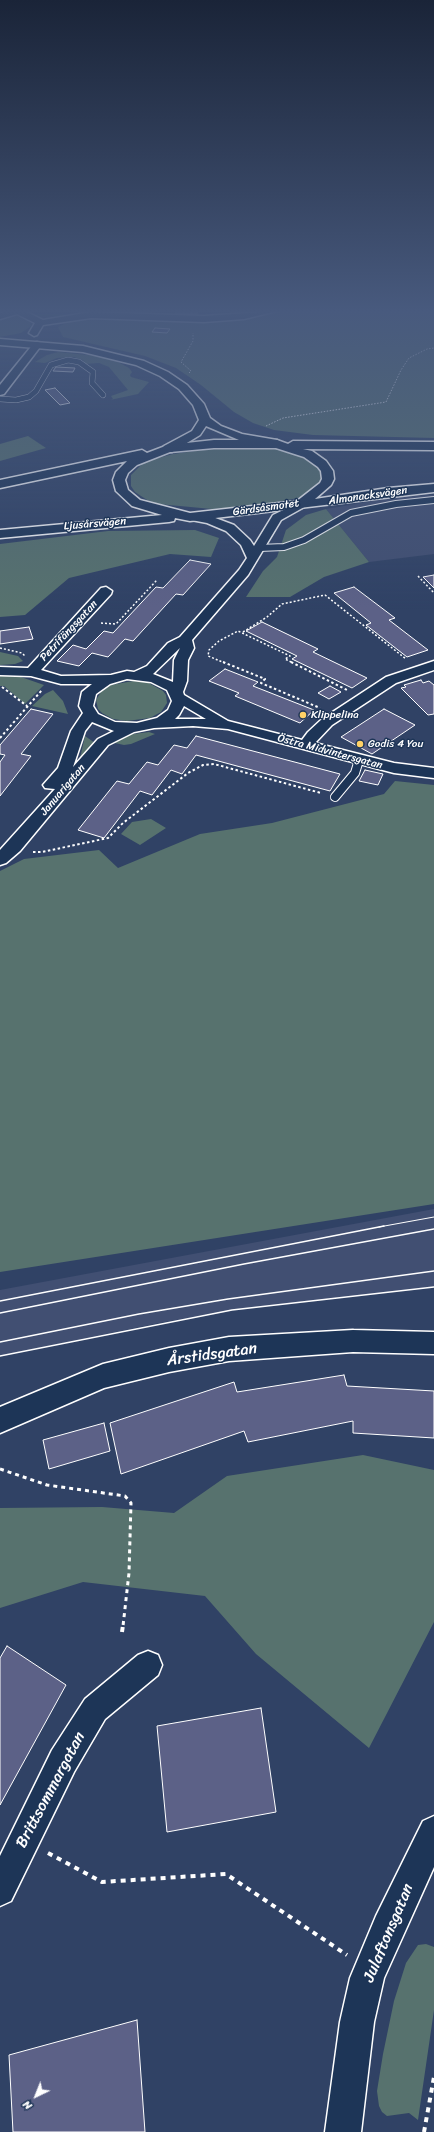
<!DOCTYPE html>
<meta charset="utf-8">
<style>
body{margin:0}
#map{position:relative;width:434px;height:2132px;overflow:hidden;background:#304265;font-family:Sriracha,sans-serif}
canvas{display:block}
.north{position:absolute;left:16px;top:2076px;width:40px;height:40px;-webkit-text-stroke:3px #1d3557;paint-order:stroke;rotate:223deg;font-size:11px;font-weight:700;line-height:16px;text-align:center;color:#fff}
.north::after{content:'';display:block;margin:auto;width:14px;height:18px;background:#fff;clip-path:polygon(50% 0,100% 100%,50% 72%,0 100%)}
</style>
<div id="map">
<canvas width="434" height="2132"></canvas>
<div class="north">N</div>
</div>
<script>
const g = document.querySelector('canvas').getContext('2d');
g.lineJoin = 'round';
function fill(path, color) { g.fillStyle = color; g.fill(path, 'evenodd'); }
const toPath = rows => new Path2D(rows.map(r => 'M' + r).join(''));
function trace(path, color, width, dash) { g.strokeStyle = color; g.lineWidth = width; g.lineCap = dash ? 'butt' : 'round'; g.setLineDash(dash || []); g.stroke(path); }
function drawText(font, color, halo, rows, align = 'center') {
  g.font = font + ' Sriracha,sans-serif'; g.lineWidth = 3; g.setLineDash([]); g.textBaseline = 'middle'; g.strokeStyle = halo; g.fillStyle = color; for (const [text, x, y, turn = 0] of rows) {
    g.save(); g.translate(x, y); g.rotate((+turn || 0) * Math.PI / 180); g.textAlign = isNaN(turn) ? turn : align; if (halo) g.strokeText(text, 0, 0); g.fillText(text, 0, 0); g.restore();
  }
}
const built = toPath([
 [434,495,434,554,369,562,326,509,391,498],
 [434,1209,434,1287,232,1310,159,1323,0,1356,0,1290]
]);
const green = toPath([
 [285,311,434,311,434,438,313,435,274,430,253,423,234,412,201,385,176,368,145,356,63,337,58,327,70,321,95,318,204,321,244,319],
 [9,316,21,316,26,319,30,322,31,326,21,333,0,337,0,318],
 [58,352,98,356,118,362,129,368,132,372,130,375,131,377,149,382,138,394,110,400,113,399,111,396,128,390,109,367,99,363,86,364,83,360,74,357,57,358,45,363,35,362,47,355],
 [28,436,46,448,0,461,0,444],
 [216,448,283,449,304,456,321,468,322,479,312,491,298,498,252,507,212,509,158,504,147,500,135,492,131,486,131,475,144,462,173,454],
 [326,509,369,562,324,577,290,597,246,597,263,571,277,557,286,530,306,515],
 [195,530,219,538,211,557,170,554,69,578,25,615,0,617,0,544,108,531],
 [0,652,18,656,23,661,15,664,0,665],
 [0,675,21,677,44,685,25,704,4,686,0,686],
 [133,681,147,682,163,691,166,695,167,703,161,712,150,718,127,721,113,719,102,713,98,709,96,700,101,692,111,685],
 [53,690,63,701,68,714,32,706,45,694],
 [149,732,155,734,131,744,124,745,110,742,125,735],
 [85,736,95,743,80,759,80,758],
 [395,781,434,785,434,1204,0,1272,0,871,24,859,99,850,118,868,200,834,272,823,384,794],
 [151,819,166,828,140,845,121,834,132,822],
 [363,1455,434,1470,434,1622,369,1748,256,1654,205,1596,83,1582,0,1608,0,1508,102,1507,174,1513,227,1476],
 [426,1944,434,1947,434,2010,418,2120,409,2113,387,2116,382,2112,379,2106,377,2091,383,2054,394,2001,406,1963,418,1945]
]);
const building = toPath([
 [176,311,198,311,197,314,176,314,176,311],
 [155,328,170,329,167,333,152,332,155,328],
 [56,367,75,368,73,372,53,371,56,367],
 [55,388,70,403,60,405,45,390,55,388],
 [190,560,211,564,183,595,176,594,133,641,125,639,108,657,92,653,79,666,57,661,73,645,86,649,104,631,113,633,156,587,163,588,190,560],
 [434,575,434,588,423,577,434,575],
 [354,587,395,618,389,620,428,650,407,657,366,625,371,623,334,593,354,587],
 [262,622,318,649,313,652,367,678,352,688,292,659,297,656,246,631,262,622],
 [29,627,33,639,0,644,0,631,29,627],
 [225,669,258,682,253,686,314,710,300,723,235,696,239,693,209,681,225,669],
 [421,680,423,683,429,681,434,685,434,714,428,715,401,688,406,687,404,685,421,680],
 [330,686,341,692,329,699,318,693,330,686],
 [31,709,53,714,21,754,31,756,0,796,0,762,5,755,0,754,0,745,31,709],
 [384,709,415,725,372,754,341,737,384,709],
 [196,736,340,774,330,791,196,755,182,774,171,770,152,795,140,791,104,838,78,830,117,781,129,784,147,762,158,765,174,745,187,748,196,736],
 [365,770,383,774,378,785,359,781,365,770],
 [344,1375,347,1386,434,1391,434,1438,353,1433,353,1421,248,1442,244,1431,121,1474,110,1423,234,1382,237,1392,344,1375],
 [104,1423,110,1451,49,1469,43,1440,104,1423],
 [7,1646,66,1685,0,1805,0,1658,7,1646],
 [261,1708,276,1812,167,1832,157,1726,261,1708],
 [137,2020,145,2132,13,2132,9,2055,137,2020]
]);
const pathFar4 = toPath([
 [189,373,191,371,181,362,193,341,193,333],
 [266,426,283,418,386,402,401,370,409,358,427,349,434,348]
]);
const pathFar3 = toPath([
 [418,576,434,593],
 [101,623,116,624,157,580],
 [243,632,267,617,282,604,325,595,406,659],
 [0,648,22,653,25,656],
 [225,663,208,656,209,650,219,641,238,631,290,656,285,659,293,663]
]);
const pathFar2 = toPath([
 [223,662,265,679,261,683,320,708],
 [291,662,347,690],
 [2,687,27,706],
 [0,738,42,690],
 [33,852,42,852,108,838,123,823,188,773,203,765,214,764,321,793]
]);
const pathFar1 = toPath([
 [0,1469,47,1485,125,1496,131,1503,129,1573,123,1626]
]);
const path = toPath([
 [122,1632,123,1625],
 [48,1853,102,1882,226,1874,347,1955],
 [424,2132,434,2077]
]);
const serviceFar2 = toPath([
 [0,399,16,400,29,397,36,391,51,365,68,360,79,362,93,372,92,383,103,395]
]);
const serviceFar1 = toPath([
 [259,548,284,547,304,540,351,513,396,504,434,500]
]);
const service = toPath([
 [335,797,355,773,359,760]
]);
const minor = toPath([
 [7,311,25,311,43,320,91,312,204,316,277,311,244,319,204,322,91,318,43,325,37,335,34,336,29,333,35,323,17,314,0,319,0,313,7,311],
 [37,342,40,343,40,347,4,394,0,395,0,385,34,343,37,342],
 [302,501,308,504,306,506,281,520,248,575,192,640,194,648,188,660,187,681,183,692,184,695,228,721,302,740,308,732,322,719,386,677,434,661,434,670,396,683,332,725,315,743,394,763,434,768,434,778,394,773,228,729,193,726,154,728,134,732,108,745,20,851,6,863,0,865,0,850,55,789,45,788,43,785,58,768,71,731,83,713,79,706,82,692,92,684,61,684,31,676,0,675,0,667,28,668,101,588,106,587,112,591,111,594,41,670,61,676,111,675,127,671,134,672,147,666,168,643,180,637,239,570,247,558,241,545,226,531,207,523,186,519,184,517,186,515,210,516,234,525,250,540,254,546,273,515,302,501],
 [180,648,174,660,173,682,153,674,180,648],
 [127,679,151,682,167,690,172,701,168,710,157,718,137,723,115,722,98,714,93,706,96,694,110,684,127,679],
 [184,706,206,719,175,719,179,715,184,706],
 [92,722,114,731,98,739,73,767,85,731,92,722],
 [353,1330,434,1332,434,1354,353,1352,229,1361,169,1372,104,1388,0,1433,0,1407,103,1364,169,1348,229,1337,353,1330],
 [148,1651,158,1655,162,1665,158,1675,105,1719,74,1772,11,1901,0,1906,0,1856,52,1750,85,1699,138,1655,148,1651],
 [434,1816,434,1867,384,1978,374,2022,361,2132,325,2132,340,2022,350,1978,376,1916,423,1821,434,1816]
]);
const tertiary = toPath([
 [0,339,83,346,144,361,168,372,187,385,204,404,210,418,221,426,242,434,277,440,283,444,277,448,239,440,206,426,200,435,172,452,164,452,162,449,164,446,192,431,199,420,193,405,179,389,160,376,136,365,83,352,0,345,0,339]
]);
const secondary = toPath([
 [214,440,277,440,288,444,293,441,434,442,434,450,303,449,312,451,326,461,333,471,334,479,331,485,315,499,388,488,434,484,434,492,190,521,175,518,174,521,169,522,0,538,0,530,162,515,132,506,116,491,113,480,116,472,127,461,0,488,0,480,142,450,147,453,168,445,214,440],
 [214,448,276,448,304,457,318,467,321,471,322,479,320,483,297,501,190,513,140,500,128,490,125,480,128,473,137,465,170,452,214,448]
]);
const tramFar1 = toPath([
 [379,1227,434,1217]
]);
const tram = toPath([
 [0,1301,384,1226],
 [0,1313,244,1264,434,1229],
 [0,1342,139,1314,228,1299,434,1271],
 [0,1356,232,1310,434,1287]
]);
const markers = [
 [303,715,4,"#ffd166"],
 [360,744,4,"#ffd166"]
];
const farStreetnames = [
 ["Almanacksvägen",368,496,-8],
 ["Gärdsåsmotet",266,508,-8],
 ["Ljusårsvägen",95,524,-5],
 ["Petrifängsgatan",69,631,-47],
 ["Östra Midvintersgatan",330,752,15],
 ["Januarigatan",63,790,-50]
];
const farPoinames = [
 ["Klippelina",311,715],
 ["Godis 4 You",368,744]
];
const nearStreetnames = [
 ["Årstidsgatan",212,1355,-8],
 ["Brittsommargatan",51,1790,-62],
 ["Julaftonsgatan",389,1933,-67]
];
fill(built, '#414f72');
fill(green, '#57726e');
fill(building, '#5c6187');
trace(building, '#fff', 1);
trace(serviceFar2, '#fff', 6);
trace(serviceFar1, '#fff', 8);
trace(service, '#fff', 10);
trace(minor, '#fff', 3);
trace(tertiary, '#fff', 3);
trace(secondary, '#fff', 3);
trace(pathFar4, '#fff', 1, [1.5, 1.5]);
trace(pathFar3, '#fff', 1.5, [2, 2]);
trace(pathFar2, '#fff', 2, [2.5, 2.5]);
trace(pathFar1, '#fff', 3, [4, 4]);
trace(path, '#fff', 4, [5, 5]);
trace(serviceFar2, '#1d3557', 5);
trace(serviceFar1, '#1d3557', 6);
trace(service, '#1d3557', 8);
fill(minor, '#1d3557');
fill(tertiary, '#1d3557');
fill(secondary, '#1d3557');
trace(tramFar1, '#fff', 1);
trace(tram, '#fff', 1.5);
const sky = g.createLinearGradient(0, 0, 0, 610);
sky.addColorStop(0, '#1a2438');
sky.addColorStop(0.51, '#485a7e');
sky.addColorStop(1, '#485a7e00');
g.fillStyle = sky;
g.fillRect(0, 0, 434, 610);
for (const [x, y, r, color] of markers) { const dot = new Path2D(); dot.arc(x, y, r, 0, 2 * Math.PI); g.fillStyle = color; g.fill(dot); trace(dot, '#1d3557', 1.5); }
drawText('11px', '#fff', '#1d3557', farStreetnames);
drawText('11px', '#fff', '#1d3557', farPoinames, 'left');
drawText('16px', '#fff', '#1d3557', nearStreetnames);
</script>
